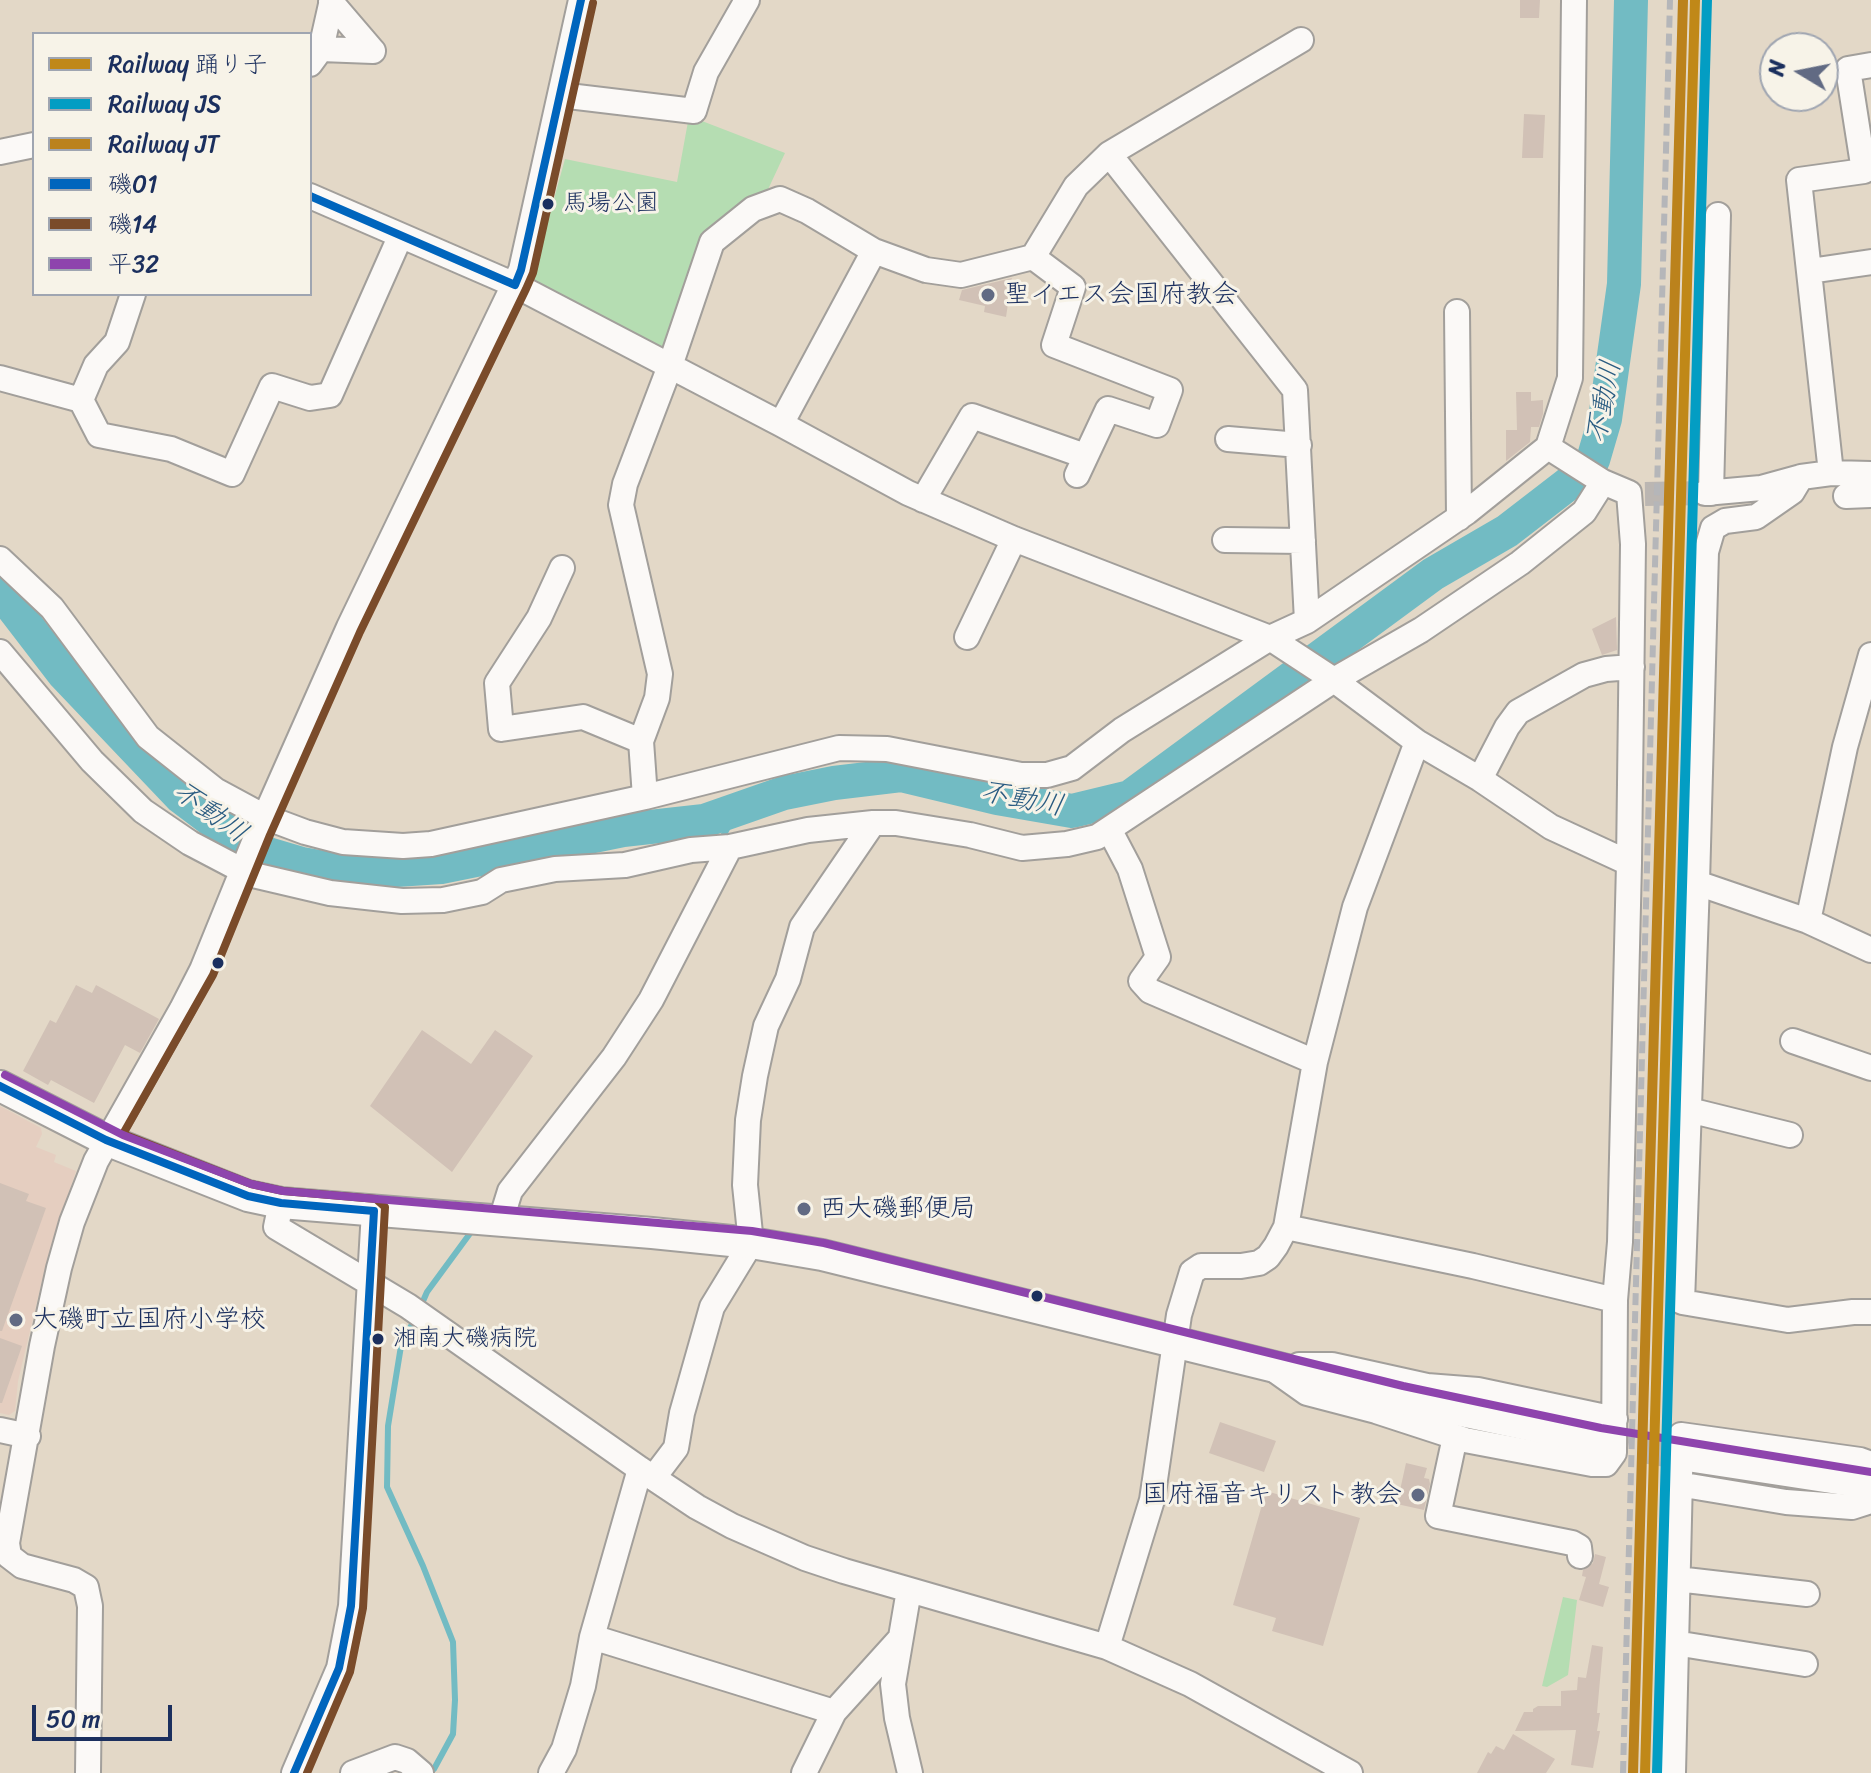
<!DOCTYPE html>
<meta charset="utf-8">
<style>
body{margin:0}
#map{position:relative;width:1871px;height:1773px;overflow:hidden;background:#e3d8c7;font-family:Sriracha,"Klee One",sans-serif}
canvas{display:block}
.legend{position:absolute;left:32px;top:32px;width:280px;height:264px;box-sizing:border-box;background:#f7f3e8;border:2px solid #9fa5b1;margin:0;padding:10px 14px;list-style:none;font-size:24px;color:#1b2f5e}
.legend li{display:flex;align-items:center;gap:16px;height:40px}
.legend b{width:40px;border:2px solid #9fa5b1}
.north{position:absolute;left:1759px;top:32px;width:80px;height:80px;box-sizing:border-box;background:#f7f3e8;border:2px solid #9fa5b1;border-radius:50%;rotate:280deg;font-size:22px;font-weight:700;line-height:32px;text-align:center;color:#1b2f5e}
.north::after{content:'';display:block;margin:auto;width:28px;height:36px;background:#616a83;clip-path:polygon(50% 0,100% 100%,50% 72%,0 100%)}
.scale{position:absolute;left:32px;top:1705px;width:140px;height:36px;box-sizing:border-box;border:4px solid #1b2f5e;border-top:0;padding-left:10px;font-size:24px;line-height:28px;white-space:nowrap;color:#1b2f5e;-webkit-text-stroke:6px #f7f3e8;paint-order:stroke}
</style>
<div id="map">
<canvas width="1871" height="1773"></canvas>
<ul class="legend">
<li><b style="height:10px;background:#c08818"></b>Railway 踊り子</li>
<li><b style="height:10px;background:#039dc3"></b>Railway JS</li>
<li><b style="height:10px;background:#bb821c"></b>Railway JT</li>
<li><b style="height:10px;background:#0065bd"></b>磯01</li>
<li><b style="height:10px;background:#7a4b2a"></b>磯14</li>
<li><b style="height:10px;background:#8e44ad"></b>平32</li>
</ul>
<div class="north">N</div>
<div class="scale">50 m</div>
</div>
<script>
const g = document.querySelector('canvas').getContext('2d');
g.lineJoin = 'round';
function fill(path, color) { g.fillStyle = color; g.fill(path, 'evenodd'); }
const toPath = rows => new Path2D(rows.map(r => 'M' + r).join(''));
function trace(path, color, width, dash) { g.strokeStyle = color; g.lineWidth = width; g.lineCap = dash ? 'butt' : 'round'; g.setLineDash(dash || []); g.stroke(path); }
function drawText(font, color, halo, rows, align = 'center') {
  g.font = font + ' Sriracha,"Klee One",sans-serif'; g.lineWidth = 6; g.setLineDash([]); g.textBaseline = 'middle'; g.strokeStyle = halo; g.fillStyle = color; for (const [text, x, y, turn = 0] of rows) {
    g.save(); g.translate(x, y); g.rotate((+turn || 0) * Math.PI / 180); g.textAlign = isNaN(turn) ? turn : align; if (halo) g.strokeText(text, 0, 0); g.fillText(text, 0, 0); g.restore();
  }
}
const built = toPath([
 [0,1106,41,1128,42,1134,36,1147,56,1155,54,1162,76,1171,47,1260,18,1381,15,1411,9,1415,0,1413]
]);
const green = toPath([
 [689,116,785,153,764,198,728,212,665,348,531,282,565,159,677,182],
 [1563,1597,1577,1600,1568,1675,1547,1687,1542,1686]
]);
const stream = toPath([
 [720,842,738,808],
 [420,1308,427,1292,474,1228],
 [415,1318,401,1346,388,1426,387,1487,423,1566,453,1642,455,1700,453,1734,434,1769,428,1773]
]);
const river = toPath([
 [0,591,64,674,181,797,234,837,268,854,302,864,352,873,441,867,623,830,704,821,784,793,834,783,901,775,997,798,1072,811,1130,797,1433,574,1507,531,1568,484,1593,460,1605,419,1624,284,1631,0]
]);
const building = toPath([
 [1520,0,1540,0,1539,18,1520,18],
 [1524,114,1545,115,1543,158,1522,158],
 [1012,278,1009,287,1017,289,1014,305,1008,304,1006,317,984,312,985,306,959,300,962,290],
 [1516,392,1531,392,1531,401,1543,400,1543,414,1539,427,1531,427,1530,442,1506,461,1506,430,1517,430],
 [1616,617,1617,650,1602,655,1592,629],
 [76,985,92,993,96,985,159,1019,140,1053,125,1045,94,1103,51,1080,48,1085,23,1071,50,1020,56,1023],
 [422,1030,471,1064,495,1030,533,1056,452,1172,370,1106],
 [0,1183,29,1194,26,1201,46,1208,2,1331,0,1331],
 [0,1338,22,1346,2,1403,0,1403],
 [1220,1422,1276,1441,1264,1472,1209,1453],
 [1406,1463,1427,1468,1424,1478,1429,1479,1430,1484,1424,1510,1397,1504],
 [1266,1491,1360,1518,1323,1646,1272,1631,1276,1618,1233,1605],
 [1595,1554,1606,1557,1599,1584,1609,1587,1603,1607,1579,1600,1586,1577,1582,1576,1583,1570,1593,1563],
 [1592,1645,1603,1647,1597,1713,1600,1713,1597,1731,1600,1731,1593,1768,1571,1765,1576,1730,1515,1731,1524,1712,1533,1712,1533,1709,1538,1706,1561,1706,1561,1691,1577,1690,1578,1677,1586,1678],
 [1513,1734,1555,1759,1546,1773,1477,1773,1488,1752,1491,1754,1496,1746,1504,1750]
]);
const minorTunnel = toPath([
 [1645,494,1705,493]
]);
const majorTunnel = toPath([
 [1599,1440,1694,1457]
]);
const minor = toPath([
 [331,2,373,51],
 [1301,40,1109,154,1295,390,1307,621],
 [321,49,373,51],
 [310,64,321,49,332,0],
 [560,95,694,111,706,72,747,0],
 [0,152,34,145],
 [310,196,515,285,781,424,908,493,1014,539,1270,638,1334,680,1417,742,1480,779,1551,827,1629,863],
 [1033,257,1073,287,1054,345,1170,390,1157,425,1108,409,1077,475],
 [1810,271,1871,262],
 [1457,312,1459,518],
 [0,378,81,400,99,435,171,449,232,474,272,386,310,398,330,395,400,237],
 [81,400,96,365,117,342,133,294],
 [781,424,874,251,926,270,961,275,1033,257,1076,186,1109,154],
 [1228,439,1299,445],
 [1831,473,1799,180,1864,171,1848,69,1871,65],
 [1801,477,1792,492,1756,517,1725,521,1713,528,1706,552,1697,883,1682,1302,1788,1320,1853,1312,1871,1312],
 [1705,493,1761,488,1801,477,1831,473,1871,474],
 [1711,493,1718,215],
 [1846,496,1871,495],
 [923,500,972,416,1085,456],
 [1225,540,1303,541],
 [0,559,52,608,148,737,215,790,265,817,305,832,343,842,403,846,431,844,645,797,839,748,887,749,1021,775,1047,775,1072,768,1122,730,1270,638,1307,621,1467,512,1548,447,1570,378,1574,0],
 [562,568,539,618,497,683,501,729,583,717,641,741],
 [967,637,1014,539],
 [0,652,92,761,143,811,190,843,249,874,330,893,402,901,443,900,482,892,501,880,555,869,625,865,691,850,730,847,651,1000,614,1057,510,1191,501,1220],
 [1480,779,1507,727,1518,712,1584,675,1606,669,1632,667],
 [645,797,641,741,657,698,660,674,621,505,625,484,670,366,712,242,753,209,780,199,807,211,874,251],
 [1109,829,1130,869,1158,957,1141,981,1150,991,1315,1062,1286,1227,1473,1266,1615,1300],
 [730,847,808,830,873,823],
 [1697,883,1808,921,1871,950],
 [1808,921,1845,747,1871,655],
 [1793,1041,1871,1068],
 [1315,1062,1355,907,1417,742],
 [1689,1110,1790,1135],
 [281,1203,276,1227,408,1306,640,1469,697,1507,732,1526,805,1558,844,1571,1107,1647,1190,1684,1350,1773],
 [1299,1365,1332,1365,1427,1386,1478,1390,1615,1419],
 [1276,1371,1307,1393,1376,1411,1465,1440,1592,1464,1606,1464,1614,1453,1615,1300,1620,1242,1629,863,1633,544,1629,493,1603,482,1548,447],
 [0,1430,28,1436],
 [1455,1437,1438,1516,1572,1543,1579,1547,1580,1556],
 [654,1477,676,1448,682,1413,712,1307,751,1243,745,1185,748,1120,755,1076,766,1026,788,979,802,927,873,823,896,823,970,835,1022,848,1067,844,1097,837,1334,680,1421,630,1520,563,1584,512,1603,482],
 [1678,1484,1786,1502,1852,1507,1871,1501],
 [1677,1579,1807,1594],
 [909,1590,893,1684,897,1718,910,1773],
 [592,1637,834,1712],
 [1675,1643,1805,1664],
 [1107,1647,1152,1500,1179,1315,1192,1272,1201,1266,1241,1266,1259,1263,1268,1257,1276,1246,1286,1227],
 [88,1773,90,1606,86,1587,74,1580,22,1566,9,1556,7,1543,42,1346,59,1268,72,1222,96,1161,182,1009,202,970,259,830,349,627,521,270,581,0],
 [294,1773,339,1668,351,1606,374,1211],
 [353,1773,395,1757,407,1761,421,1773],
 [551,1773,564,1749,583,1686,592,1637,640,1469],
 [804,1773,834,1712,899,1640],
 [1673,1773,1681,1435,1860,1460,1871,1464]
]);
const major = toPath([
 [0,1086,106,1140,248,1196,281,1203,652,1233,751,1243,822,1255,1400,1398,1599,1440],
 [1694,1457,1871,1484]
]);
const rail = toPath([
 [1623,1773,1670,0]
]);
const bus1 = toPath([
 [310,196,515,285],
 [515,285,521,270,581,0],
 [0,1086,106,1140,248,1196,281,1203,374,1211],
 [294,1773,339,1668,351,1606,374,1211]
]);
const bus2 = toPath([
 [307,1773,350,1672,363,1608,385,1207,376,1199,283,1191,251,1184,123,1134,213,975,270,835,360,632,526,289,533,273,593,3]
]);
const bus3 = toPath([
 [5,1075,123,1135,251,1184,283,1191,752,1231,824,1243,1403,1386,1601,1428,1871,1472]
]);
const rail1 = toPath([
 [1645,1773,1695,0]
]);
const rail2 = toPath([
 [1657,1773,1707,0]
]);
const rail3 = toPath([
 [1633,1773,1683,0]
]);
const markers = [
 [548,204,7,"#1b2f5e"],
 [988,295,8,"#616a83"],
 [218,963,7,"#1b2f5e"],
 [804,1209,8,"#616a83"],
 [1037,1296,7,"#1b2f5e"],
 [16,1320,8,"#616a83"],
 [378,1339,7,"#1b2f5e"],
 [1418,1495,8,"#616a83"]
];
const busNames = [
 ["馬場公園",563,204],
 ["湘南大磯病院",393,1339]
];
const poiNames = [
 ["聖イエス会国府教会",1004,295],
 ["西大磯郵便局",820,1209],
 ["大磯町立国府小学校",32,1320],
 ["国府福音キリスト教会",1402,1495,"right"]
];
const waterNames = [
 ["不動川",1605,402,-79],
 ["不動川",1022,800,11],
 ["不動川",210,813,36]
];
fill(built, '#e5cec0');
fill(green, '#b5ddb2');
trace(stream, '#72bbc3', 6);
trace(river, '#72bbc3', 34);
fill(building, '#d1c1b6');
trace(minorTunnel, '#bbb6b2', 24, [24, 12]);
trace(majorTunnel, '#bbb6b2', 30, [30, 15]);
trace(minor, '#a29f9b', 28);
trace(major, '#a29f9b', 34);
trace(minor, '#fbf9f7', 24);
trace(major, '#fbf9f7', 30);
trace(rail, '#b5b6b9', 6, [12, 6]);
trace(bus1, '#0065bd', 8);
trace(bus2, '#7a4b2a', 8);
trace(bus3, '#8e44ad', 8);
trace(rail1, '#c08818', 10);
trace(rail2, '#039dc3', 10);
trace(rail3, '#bb821c', 10);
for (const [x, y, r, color] of markers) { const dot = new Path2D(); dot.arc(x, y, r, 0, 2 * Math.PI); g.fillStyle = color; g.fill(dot); trace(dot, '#f7f3e8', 3); }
drawText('24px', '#1b2f5e', '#f7f3e8', busNames, 'left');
drawText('26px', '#1b2f5e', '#f7f3e8', poiNames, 'left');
drawText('italic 28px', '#295b81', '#f7f3e8', waterNames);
</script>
